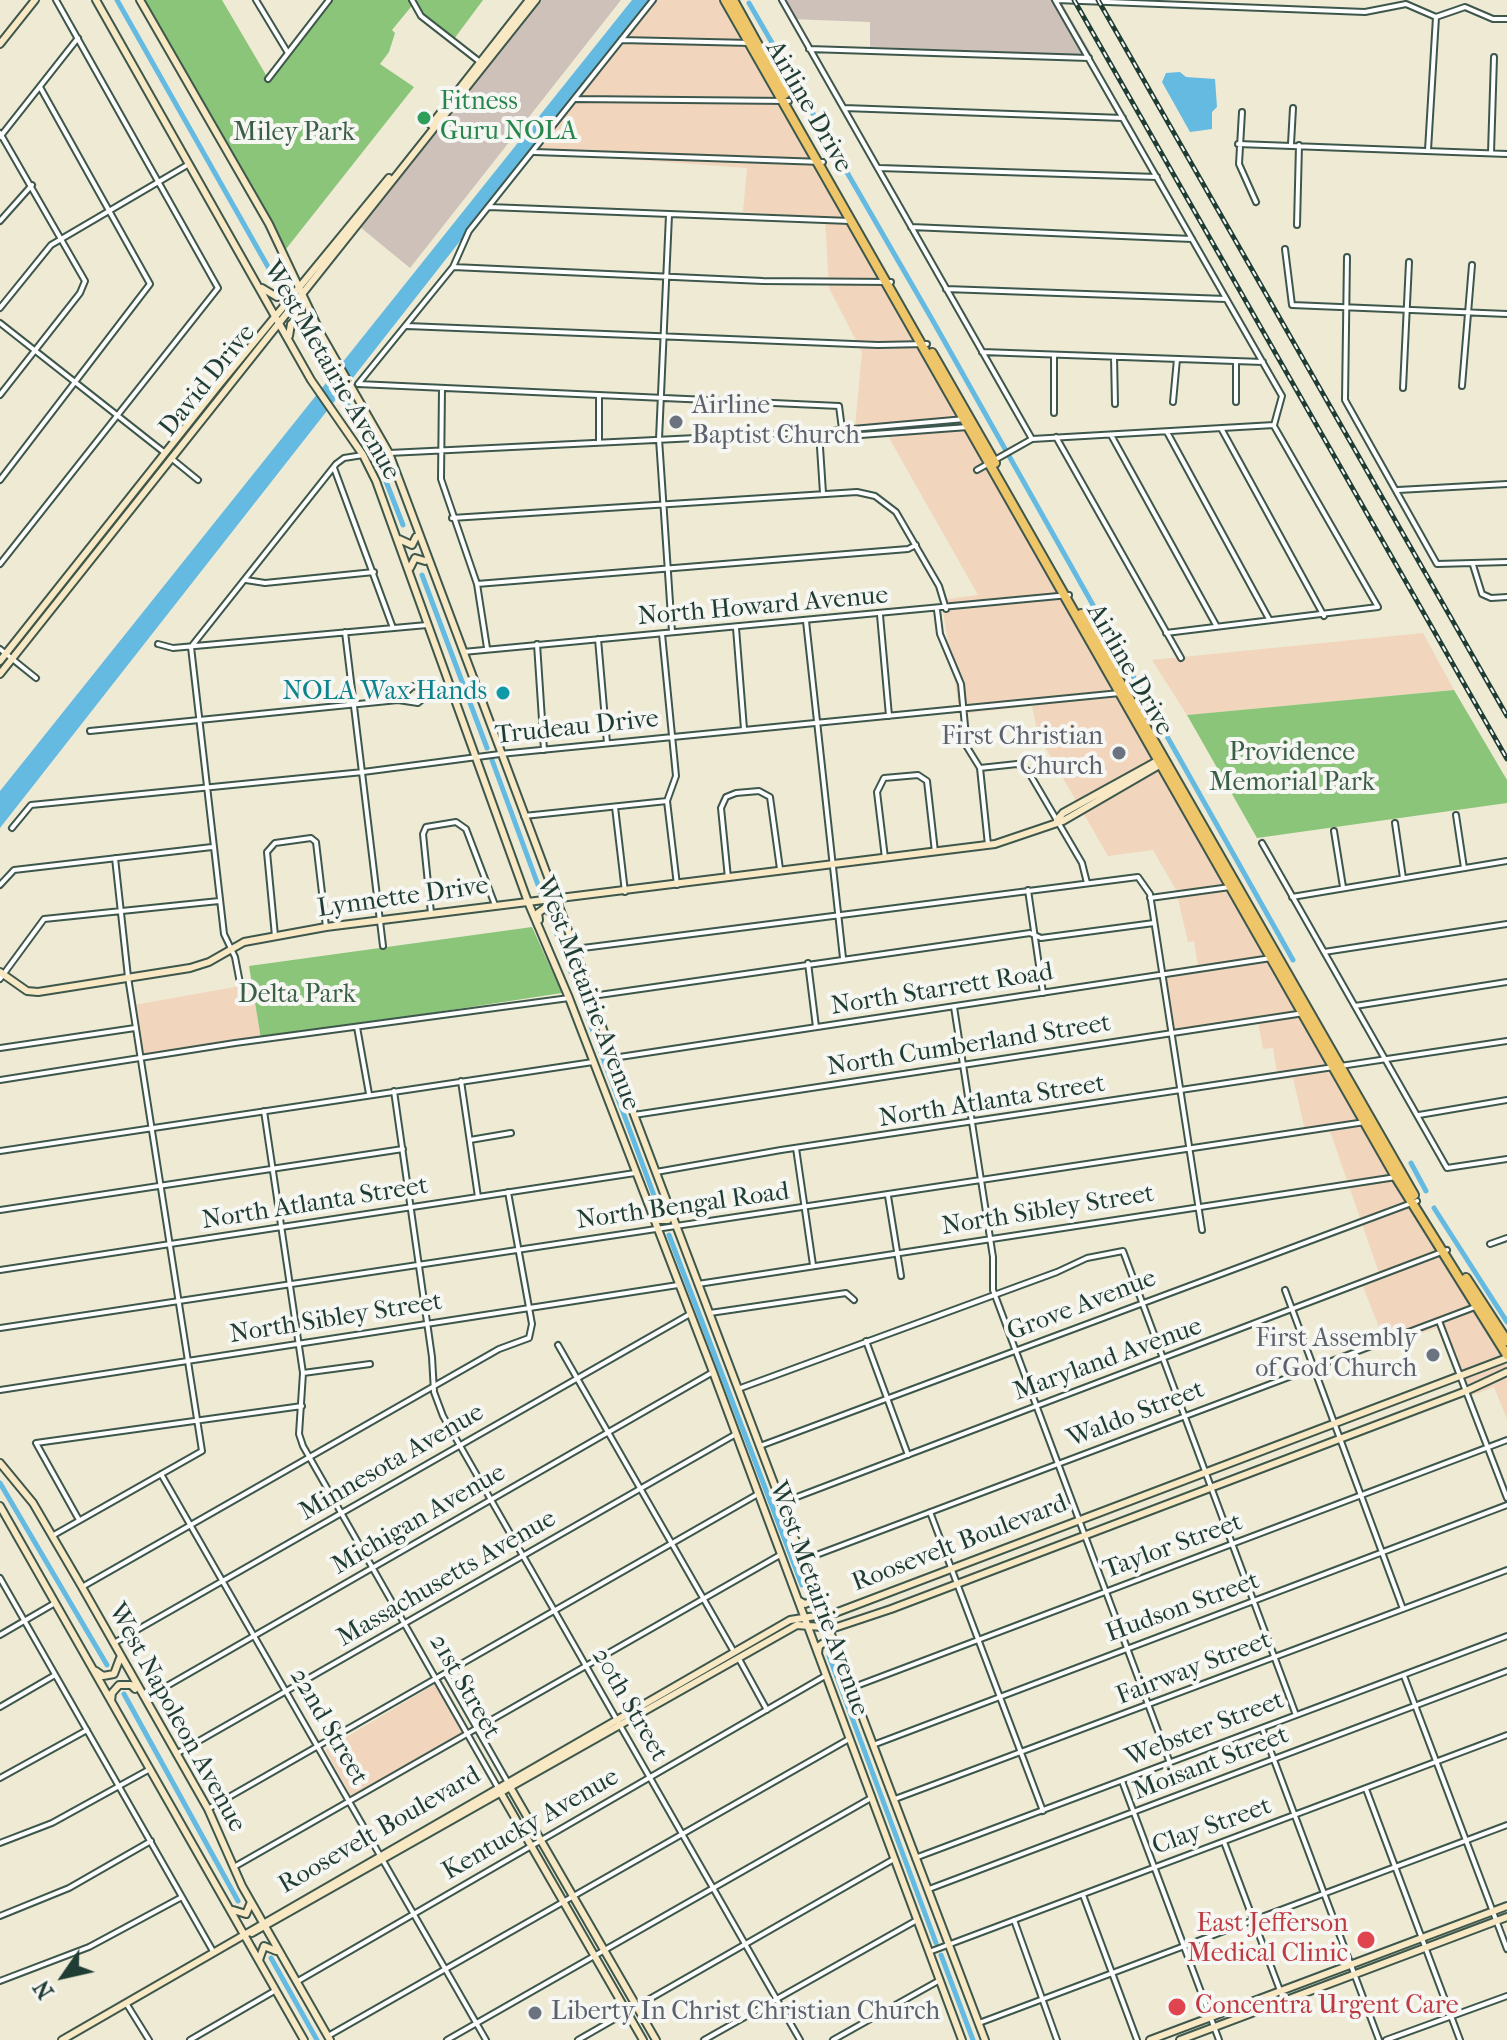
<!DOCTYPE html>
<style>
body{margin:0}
#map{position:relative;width:1507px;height:2040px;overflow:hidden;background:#efead4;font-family:"IM FELL French Canon",serif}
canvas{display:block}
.north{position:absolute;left:24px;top:1936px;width:80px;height:80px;-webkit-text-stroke:6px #f6f6f2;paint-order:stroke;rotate:236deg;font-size:22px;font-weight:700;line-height:32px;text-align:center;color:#1f3d34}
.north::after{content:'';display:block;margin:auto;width:28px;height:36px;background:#1f3d34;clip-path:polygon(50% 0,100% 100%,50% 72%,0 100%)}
</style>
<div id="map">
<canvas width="1507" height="2040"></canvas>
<div class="north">N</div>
</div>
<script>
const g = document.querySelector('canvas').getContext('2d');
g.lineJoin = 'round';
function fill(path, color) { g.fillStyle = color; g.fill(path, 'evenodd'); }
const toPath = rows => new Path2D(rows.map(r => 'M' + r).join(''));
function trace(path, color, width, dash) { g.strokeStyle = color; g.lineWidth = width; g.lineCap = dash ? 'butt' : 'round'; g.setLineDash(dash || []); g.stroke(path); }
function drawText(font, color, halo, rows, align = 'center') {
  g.font = font + ' "IM FELL French Canon",serif'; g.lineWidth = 8; g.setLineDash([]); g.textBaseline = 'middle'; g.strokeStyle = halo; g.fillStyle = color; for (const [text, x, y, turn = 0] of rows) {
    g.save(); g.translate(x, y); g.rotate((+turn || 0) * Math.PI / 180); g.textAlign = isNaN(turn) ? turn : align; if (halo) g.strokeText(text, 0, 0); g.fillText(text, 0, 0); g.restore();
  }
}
const built = toPath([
 [651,0,718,0,1363,1129,1507,1367,1507,1419,1494,1387,1465,1398,1437,1328,1386,1345,1362,1284,1380,1276,1330,1131,1306,1135,1293,1078,1278,1080,1273,1048,1263,1049,1258,1022,1168,1038,1159,970,1198,966,1194,941,1188,942,1176,890,1153,850,1108,856,1038,735,1032,706,960,714,941,600,978,595,888,436,854,438,862,352,829,288,825,218,743,212,747,168,528,152],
 [1423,633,1454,690,1187,715,1152,660],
 [252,984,261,1039,143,1056,134,1005],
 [435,1684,463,1734,352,1798,325,1750]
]);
const industrial = toPath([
 [541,0,621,0,410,268,360,227],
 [779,0,1060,0,1092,55,870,47,870,22,790,19]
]);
const green = toPath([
 [140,0,222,0,266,75,289,55,329,0,483,0,454,39,424,14,415,2,392,30,395,33,389,52,380,64,414,87,286,249],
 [1454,690,1507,780,1507,803,1257,838,1187,715],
 [532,927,562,993,261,1039,249,966]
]);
const water = toPath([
 [632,0,649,0,0,828,0,791],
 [1180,72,1186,77,1215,79,1217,107,1212,112,1212,129,1190,132,1162,82,1166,73]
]);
const canal = toPath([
 [117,0,280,288],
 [749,3,933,321,1293,960],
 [303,326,334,381],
 [339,390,373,448,403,525],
 [422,575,487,748],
 [492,760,541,893],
 [549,913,662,1217],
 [1411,1163,1426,1191],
 [1434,1208,1507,1322],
 [669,1235,802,1585],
 [0,1483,107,1665],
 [829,1656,936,1943],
 [124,1694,238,1901],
 [941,1955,973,2040],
 [271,1958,317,2040]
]);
const street = toPath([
 [256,0,288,53],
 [412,0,421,16,480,62],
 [782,0,1032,439],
 [1055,0,1282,396,1274,425],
 [1056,0,1365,12,1406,4,1436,17,1465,7,1493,19,1507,19],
 [621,40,751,43],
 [809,49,1089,58],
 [268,79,329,0],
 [576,99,789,101],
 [844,108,1123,118],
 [1242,112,1239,164,1256,202],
 [0,133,85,281,80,293,0,395],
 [0,137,78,38],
 [1238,144,1507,154],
 [1291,144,1293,108],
 [1428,150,1436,17],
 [534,152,823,162],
 [1491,153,1494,57],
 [879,168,1157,177],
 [489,207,850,221],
 [669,215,659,439,672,632],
 [0,221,32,185],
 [1297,225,1299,145],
 [911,227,1192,239],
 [1285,249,1292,305,1507,314],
 [1347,257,1345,400,1437,564,1507,562],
 [453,267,763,281,891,282],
 [946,289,1226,299],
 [0,308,51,245,189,164],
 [0,323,165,453],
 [407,326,878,345,927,344],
 [982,352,1263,362],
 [1114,357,1115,404],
 [358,384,839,406,842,429],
 [358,384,453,267,469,231,653,0],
 [1462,386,1472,265],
 [442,388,441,479,477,584,487,648],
 [1403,388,1409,262],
 [599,395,599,441],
 [1173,402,1177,359],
 [1236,402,1236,361],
 [1054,413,1054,355],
 [1222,430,1324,616],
 [819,432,823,493],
 [1167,432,1269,619],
 [822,433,834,437,968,427],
 [1111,435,1216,625],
 [1056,437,1181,658],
 [389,453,819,432,965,419],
 [171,458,198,480],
 [334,468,393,628],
 [977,470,1032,439,1274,425],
 [0,480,150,284,40,87],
 [1398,490,1507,484],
 [452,518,857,492,875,496,896,512,939,586,946,609],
 [0,564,218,288,56,0],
 [1473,565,1482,594,1491,598,1507,597],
 [246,580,265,583,374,572],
 [477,584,908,549,916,545],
 [937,610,940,634,961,684,967,747,980,768,988,845],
 [880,615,889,716],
 [806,621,843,958],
 [736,628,744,729],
 [345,632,383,946],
 [1166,633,1378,607,1274,426],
 [662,634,676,776,667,801,677,885],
 [598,639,607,743],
 [158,644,173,648,427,625],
 [537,644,544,750],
 [0,649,36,678],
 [463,652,1069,595],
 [90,731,398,700,418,703,424,698,420,687,413,686,398,700],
 [980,768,1017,764,1028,771,1082,863,1087,883],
 [615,807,625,892],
 [1456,815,1464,868],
 [524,816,667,801],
 [1395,823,1403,878],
 [12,828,31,805,363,772,500,754,1120,693],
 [1334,831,1343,887],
 [1262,843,1447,1168,1507,1159],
 [885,858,877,792,884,778,918,775,927,781,935,852],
 [728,878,721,808,726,797,736,793,759,791,770,797,780,869],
 [0,885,14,870,212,847],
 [1028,890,1043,993],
 [1292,897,1507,861],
 [1150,898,1230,887],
 [431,913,423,834,426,827,456,822,466,829,495,905],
 [275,936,267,852,275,843,311,838,316,842,326,927],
 [575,949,1138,877,1150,894,1202,1230],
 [1324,952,1507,924],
 [808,963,816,1027],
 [0,979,44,919,219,901],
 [240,983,235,957,224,934,191,647,336,464,344,458,363,455],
 [592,996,1030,933,1041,938,1154,923],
 [1355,1006,1507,982],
 [954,1007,993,1257,993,1290,1170,1763],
 [357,1027,369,1094],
 [0,1048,135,1028],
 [613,1058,1271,958],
 [0,1080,235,1043,569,998],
 [461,1081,478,1197],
 [394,1091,432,1357,434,1392,443,1416,800,2040],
 [264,1111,303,1373,299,1434,303,1446,497,1786],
 [634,1115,1304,1013],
 [1419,1115,1507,1100],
 [470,1140,511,1133],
 [796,1148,813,1265],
 [0,1151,593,1062],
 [656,1172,781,1150,1507,1041],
 [888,1196,901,1276],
 [0,1210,403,1149],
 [1490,1244,1507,1238],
 [0,1270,635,1173],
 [698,1284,1396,1177],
 [1285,1290,1403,1609],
 [710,1313,846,1293,854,1300],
 [1439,1321,1507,1498],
 [0,1328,1365,1122],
 [866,1341,908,1455],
 [558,1345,734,1652],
 [303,1373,370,1364],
 [738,1389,1057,1272,1087,1258,1123,1251,1296,1715],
 [0,1390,678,1285],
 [760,1446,1417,1201],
 [161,1474,486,2040],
 [781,1503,1447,1250],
 [930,1512,1043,1811],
 [79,1520,36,1443,302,1406],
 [52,1536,202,1451,128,977,115,858],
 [803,1560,1475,1307],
 [0,1578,214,1953],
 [82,1587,499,1349,529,1338,532,1324,508,1192],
 [0,1635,55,1603],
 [114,1643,690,1314],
 [739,1659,767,1710],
 [446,1674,507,1781],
 [1404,1676,1507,1949],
 [851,1688,1507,1440],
 [146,1698,713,1372],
 [0,1707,55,1675],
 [1262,1728,1379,2040],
 [873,1745,1507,1505],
 [176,1754,736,1434],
 [0,1778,87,1730],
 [1122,1781,1219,2040],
 [1366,1789,1460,2040],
 [895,1799,1507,1570],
 [208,1809,758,1494],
 [1224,1842,1284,2001],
 [0,1843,52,1823,150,1769],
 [915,1858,1507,1636],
 [234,1867,780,1555],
 [929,1889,1507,1671],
 [1083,1895,1137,2040],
 [0,1916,69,1888,151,1841],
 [1014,1920,1057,2040],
 [929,1952,1507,1735],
 [0,1981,89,1947,182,1897],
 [298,1981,825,1676],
 [126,2003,149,2040],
 [979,2023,1507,1825],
 [328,2036,849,1739],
 [190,2040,276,1990],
 [447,2040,871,1798],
 [578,2040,894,1859],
 [704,2040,917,1920],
 [833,2040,940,1980],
 [1386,2040,1507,1996]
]);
const secondary = toPath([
 [96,0,311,380,363,455,376,481,528,902,569,998,713,1372,962,2040],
 [140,0,269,224,322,336,389,453,575,949,616,1067,985,2040],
 [0,44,35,0],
 [431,125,529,0],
 [262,288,277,297,288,291,292,283,283,259],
 [289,336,291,324,297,319,304,317,314,323],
 [399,539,412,545,416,537],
 [410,568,415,558,425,561],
 [0,661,219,385,389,178],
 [0,674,536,0],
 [1057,820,1063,813,1161,759],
 [539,920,538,913,545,908,561,920],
 [0,972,27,991,38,992,190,968,209,962,244,942,326,927,995,844,1063,821,1163,763],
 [655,1220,668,1220,670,1211],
 [0,1463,33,1503,82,1587,208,1809,242,1886,330,2040],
 [0,1506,304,2040],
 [798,1600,805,1604,810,1602,815,1593],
 [818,1653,819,1646,825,1642,834,1647],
 [96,1671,103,1676,114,1674,120,1658],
 [111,1701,112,1693,119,1685,131,1685,135,1689],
 [510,1787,656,2040],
 [499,1790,643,2040],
 [233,1910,246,1914,251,1902],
 [252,1933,797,1625,834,1628,891,1609,1466,1391,1507,1372],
 [259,1960,264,1946,276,1951],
 [62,2040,790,1620,835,1613,1507,1358],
 [1150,2040,1507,1906],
 [1180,2040,1507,1917]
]);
const highway = toPath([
 [725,0,1396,1177,1507,1355],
 [733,0,785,94],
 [932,353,995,463],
 [1081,614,1414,1195],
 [1466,1278,1507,1341]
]);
const rail = toPath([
 [1074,0,1507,759],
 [1098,0,1507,716]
]);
const markers = [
 [424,118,8,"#2e9e5b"],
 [676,422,8,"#6b7280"],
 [503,693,8,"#0f9aa8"],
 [1119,753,8,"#6b7280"],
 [1433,1355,8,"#6b7280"],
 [1366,1940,10,"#e0444e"],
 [1177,2007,10,"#e0444e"],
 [535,2013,8,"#6b7280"]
];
const leisureNames = [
 ["Fitness",440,103],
 ["Guru NOLA",440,133]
];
const streetNames = [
 ["Airline Drive",808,107,60],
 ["West Metairie Avenue",331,371,60],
 ["David Drive",208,381,-51],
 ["North Howard Avenue",763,607,-5],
 ["Airline Drive",1129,670,60],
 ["Trudeau Drive",577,728,-6],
 ["Lynnette Drive",403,898,-8],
 ["North Starrett Road",942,990,-9],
 ["West Metairie Avenue",587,994,69],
 ["North Cumberland Street",969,1046,-9],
 ["North Atlanta Street",992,1102,-9],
 ["North Atlanta Street",315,1204,-9],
 ["North Bengal Road",683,1207,-8],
 ["North Sibley Street",1048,1211,-9],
 ["Grove Avenue",1082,1306,-21],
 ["North Sibley Street",336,1319,-9],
 ["Maryland Avenue",1108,1360,-20],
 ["Waldo Street",1136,1415,-21],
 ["Minnesota Avenue",392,1463,-30],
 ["Michigan Avenue",419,1520,-30],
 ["Roosevelt Boulevard",960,1544,-21],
 ["Taylor Street",1173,1547,-20],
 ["Massachusetts Avenue",447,1579,-30],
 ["West Metairie Avenue",818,1599,70],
 ["Hudson Street",1183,1608,-20],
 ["Fairway Street",1194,1669,-21],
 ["21st Street",464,1687,60],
 ["20th Street",629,1705,60],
 ["West Napoleon Avenue",176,1718,61],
 ["22nd Street",328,1727,60],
 ["Webster Street",1205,1730,-21],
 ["Moisant Street",1211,1764,-21],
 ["Kentucky Avenue",531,1825,-30],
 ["Clay Street",1212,1827,-20],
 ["Roosevelt Boulevard",380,1831,-30]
];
const parkNames = [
 ["Miley Park",294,134],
 ["Providence",1292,754],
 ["Memorial Park",1292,784],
 ["Delta Park",297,996]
];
const worshipNames = [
 ["Airline",692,407],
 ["Baptist Church",692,437],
 ["First Christian",1103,738,"right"],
 ["Church",1103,768,"right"],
 ["First Assembly",1417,1340,"right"],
 ["of God Church",1417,1370,"right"],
 ["Liberty In Christ Christian Church",551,2013]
];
const cultureNames = [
 ["NOLA Wax Hands",487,693]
];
const healthNames = [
 ["East Jefferson",1348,1925],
 ["Medical Clinic",1348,1955],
 ["Concentra Urgent Care",1195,2007,"left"]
];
fill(built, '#f1d5bd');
fill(industrial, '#cec1ba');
fill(green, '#8ac57a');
fill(water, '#65bae1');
trace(canal, '#65bae1', 5);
trace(street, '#3e574c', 8);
trace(secondary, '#3e574c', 10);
trace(highway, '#3e574c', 12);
trace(street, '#fff', 4);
trace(secondary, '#f8e8c3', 6);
trace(highway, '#eec569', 8);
trace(rail, '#1f3d34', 5);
trace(rail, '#f6f6f2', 2, [6]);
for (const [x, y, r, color] of markers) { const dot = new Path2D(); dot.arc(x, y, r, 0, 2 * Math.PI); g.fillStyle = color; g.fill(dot); trace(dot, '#f6f6f2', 3); }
drawText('26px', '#27864d', '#f6f6f2', leisureNames, 'left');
drawText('26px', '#1f3d34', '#f6f6f2', streetNames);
drawText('26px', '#3a5f46', '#f6f6f2', parkNames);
drawText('26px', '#5b616d', '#f6f6f2', worshipNames, 'left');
drawText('26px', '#0d838f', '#f6f6f2', cultureNames, 'right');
drawText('26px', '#be3a42', '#f6f6f2', healthNames, 'right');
</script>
